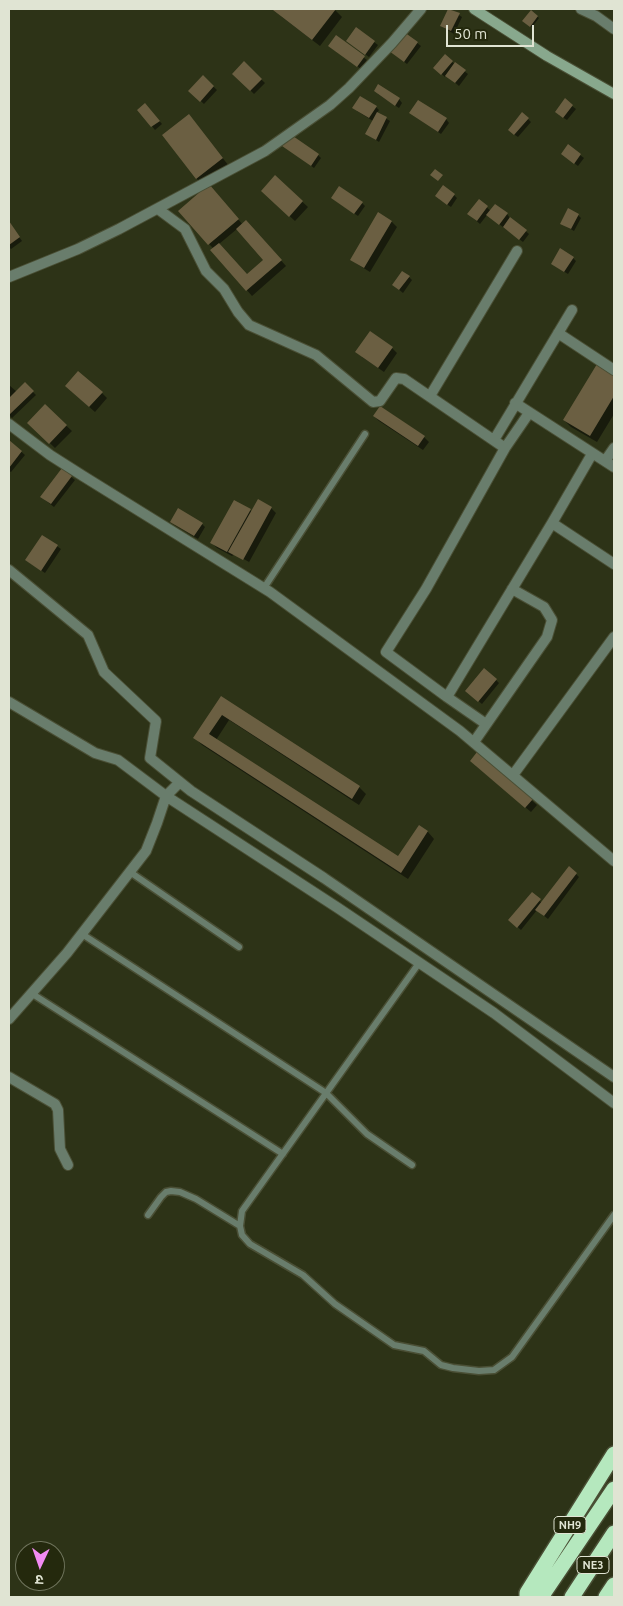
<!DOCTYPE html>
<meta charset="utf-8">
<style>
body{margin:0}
#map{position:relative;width:623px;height:1606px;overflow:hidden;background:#2d3317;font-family:Ubuntu,"Noto Sans Devanagari",sans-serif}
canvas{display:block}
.frame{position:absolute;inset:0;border:10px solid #e0e4d3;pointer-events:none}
.north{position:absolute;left:15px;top:1541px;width:50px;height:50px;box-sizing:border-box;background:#24290d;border:1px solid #6f745c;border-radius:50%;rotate:183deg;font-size:14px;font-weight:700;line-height:20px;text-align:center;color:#e0e4d3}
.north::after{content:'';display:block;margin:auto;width:18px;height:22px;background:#f28af3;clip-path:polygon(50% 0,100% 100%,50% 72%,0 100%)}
.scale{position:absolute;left:446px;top:25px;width:88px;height:22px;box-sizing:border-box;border:2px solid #e0e4d3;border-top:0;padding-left:6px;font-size:15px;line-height:18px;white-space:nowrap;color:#e0e4d3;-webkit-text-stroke:4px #24290d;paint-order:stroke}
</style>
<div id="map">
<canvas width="623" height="1606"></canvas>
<div class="frame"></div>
<div class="north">उ</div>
<div class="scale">50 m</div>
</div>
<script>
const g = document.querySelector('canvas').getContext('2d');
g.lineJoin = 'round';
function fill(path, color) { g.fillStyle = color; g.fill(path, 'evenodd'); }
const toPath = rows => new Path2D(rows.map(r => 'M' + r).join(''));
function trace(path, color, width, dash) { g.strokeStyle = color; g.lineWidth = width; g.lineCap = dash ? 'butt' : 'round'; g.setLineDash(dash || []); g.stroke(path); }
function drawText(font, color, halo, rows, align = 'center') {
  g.font = font + ' Ubuntu,sans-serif'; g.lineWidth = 4; g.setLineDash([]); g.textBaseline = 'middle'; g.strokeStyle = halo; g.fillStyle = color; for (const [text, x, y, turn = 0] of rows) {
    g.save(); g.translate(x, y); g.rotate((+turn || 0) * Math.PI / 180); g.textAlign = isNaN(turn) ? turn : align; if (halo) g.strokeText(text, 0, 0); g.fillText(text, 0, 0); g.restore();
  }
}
const shadow = toPath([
 [274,9,334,9,342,17,320,46,282,17],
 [449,9,462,17,454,34,441,26],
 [531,12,539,18,532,27,524,21],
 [356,29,378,45,369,57,351,44],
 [404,33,421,46,407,64,394,54],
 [336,37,367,60,361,69,333,49],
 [452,62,468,74,459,86,446,75,445,77,435,68],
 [244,63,265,83,254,94,234,74],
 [203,77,217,90,204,104,190,91],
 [378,94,399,99,402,103,399,108],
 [572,106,576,109,567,120,559,115],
 [376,107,379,110,377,113,390,121,379,142,367,134,373,121,357,111],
 [148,108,162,124,155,130,139,110],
 [189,116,229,166,203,185,196,178],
 [414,116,446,119,449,123,441,134],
 [528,119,531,122,518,137,512,133],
 [568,146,584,158,578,166,562,154],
 [287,148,318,155,321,158,314,168],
 [275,177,308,207,295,221,262,191],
 [214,191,243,225,251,227,286,266,252,296,212,250,214,249,209,244],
 [237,229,264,260,247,275,219,244],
 [454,195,457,198,451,207,439,199],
 [336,201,362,203,365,206,358,216],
 [479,201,491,211,507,214,510,218,529,234,523,242,487,215,480,224,472,217],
 [379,214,392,222,397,227,370,272,357,264,352,259],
 [578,215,581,218,574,231,562,224],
 [10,224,22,241,11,249,9,247],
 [573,258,576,261,568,274,552,264],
 [409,277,412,280,403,293,397,288],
 [392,348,397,353,384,372,362,357],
 [598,366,614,376,614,414,597,442,571,427,564,420],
 [25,384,36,395,12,418,9,415,9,385,17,392],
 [71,391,102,393,107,398,95,412],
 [45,406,72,431,55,448,29,423],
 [374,416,424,437,429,442,423,450,379,421],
 [10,442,25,455,11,472,9,471],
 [62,470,75,480,54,507,45,500],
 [271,508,276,513,248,564,249,562,235,554,232,556,217,548,212,543,250,510,252,512],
 [202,524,205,527,198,539,175,525],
 [42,536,61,549,45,573,30,563],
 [496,680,499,683,482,704,470,694],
 [221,698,359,787,366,794,359,805,229,720,216,740,398,858,419,826,428,832,434,839,408,879,202,745,195,738],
 [478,754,537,805,531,812,476,766],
 [576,874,579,877,548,919,537,910,521,930,513,923,532,894,542,903]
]);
const building = toPath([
 [274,9,336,9,312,40,273,10],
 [448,9,460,13,451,31,440,26],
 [531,10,538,16,530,27,522,21],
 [356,27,375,41,365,55,346,41],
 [404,32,418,42,404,62,389,51],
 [336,35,365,56,357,67,328,46],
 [445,54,453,61,441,75,433,68],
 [244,61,262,79,250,91,232,74],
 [455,62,466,70,455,83,445,76],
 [203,75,214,86,200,102,188,91],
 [378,84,400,98,395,106,374,91],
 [360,96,377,106,369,118,352,108],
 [565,98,573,105,563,118,555,112],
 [418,100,447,118,438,132,409,113],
 [145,103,160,121,151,127,137,110],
 [377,112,387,117,376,140,365,134],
 [522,112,529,118,514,135,508,130],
 [189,114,223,158,196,179,162,135],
 [290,134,319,154,311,166,282,146],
 [568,144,581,154,574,164,561,154],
 [435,169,443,175,438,181,430,175],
 [275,175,303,201,289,217,261,191],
 [209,184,239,219,208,245,178,211],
 [443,185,455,194,447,205,435,196],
 [339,186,363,202,354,214,331,198],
 [479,199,488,206,477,221,467,214],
 [495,204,508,213,499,225,486,215],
 [568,208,579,214,571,229,560,224],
 [378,212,392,221,364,268,350,260],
 [510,217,527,230,519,240,503,227],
 [246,220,282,260,246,291,210,250,219,243,247,274,263,260,236,229],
 [9,221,20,237,9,245],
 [560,248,574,257,564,272,551,264],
 [402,271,410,276,399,290,392,285],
 [370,331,393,347,378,368,355,352],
 [597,364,614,374,614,396,590,436,563,420],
 [78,371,103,392,89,407,65,386],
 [25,382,34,391,9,415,9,398],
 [45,404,67,425,49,444,27,423],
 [380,406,425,436,418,446,373,416],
 [9,440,22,451,9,468],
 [62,468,72,476,51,504,40,497],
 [258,499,272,507,243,560,228,552],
 [234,500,251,509,227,552,210,543],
 [178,508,203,523,194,536,170,522],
 [42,535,58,545,41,571,25,560],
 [484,668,497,679,478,702,465,691],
 [221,696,360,786,352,799,222,715,209,734,398,856,419,825,428,831,401,873,193,738],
 [477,752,533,799,525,808,470,761],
 [569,866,577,873,544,916,535,910],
 [532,892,541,899,517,928,508,920]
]);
const lane = toPath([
 [264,588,365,434],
 [130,872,239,947],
 [82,934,326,1093,367,1134,412,1165],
 [419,963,242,1211,240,1226,242,1235,250,1244,303,1275,335,1304,394,1345,424,1351,441,1365,453,1368,479,1371,494,1370,512,1357,614,1215],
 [31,993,283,1154],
 [148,1215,161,1197,166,1192,171,1191,180,1192,196,1199,240,1226]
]);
const street = toPath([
 [581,9,596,16,614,29],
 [158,209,185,229,206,271,224,289,238,312,249,325,316,355,373,402,380,401,396,378,404,379,505,448],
 [9,277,78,249,119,229,265,151,330,105,349,88,392,43,421,9],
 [558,333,614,370],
 [430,396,517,251],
 [515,403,614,467],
 [9,424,50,455,83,476,270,592,460,731,614,861],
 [494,440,572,310],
 [605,461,614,448],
 [552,523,614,564],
 [9,570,88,635,104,672,156,721,150,758,191,791,324,878,614,1077],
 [447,697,552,523,592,454],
 [9,702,95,753,118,760,166,796,338,908,494,1013,614,1103],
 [486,724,447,697,386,652,426,589,505,448,529,413],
 [474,742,547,637,552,620,544,607,512,589],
 [513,775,614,637],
 [9,1019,67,953,146,851,157,823,166,796,180,782],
 [9,1077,55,1104,58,1110,60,1149,68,1165]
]);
const secondary = toPath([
 [474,9,547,56,614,94]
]);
const highway = toPath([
 [527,1597,527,1593,614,1454],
 [541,1597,614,1489],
 [572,1597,614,1533],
 [606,1597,614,1585]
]);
const shields = [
 [570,1525,32],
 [593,1565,32]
];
const shieldNames = [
 ["NH9",570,1525],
 ["NE3",593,1565]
];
fill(shadow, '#0007');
fill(building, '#6b5f42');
trace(lane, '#4a4f35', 9);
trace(street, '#4a4f35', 12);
trace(secondary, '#4a4f35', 12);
trace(highway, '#4a4f35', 18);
trace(lane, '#697d6c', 6);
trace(street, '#697d6c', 10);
trace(secondary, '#88a88d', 10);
trace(highway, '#b5e8be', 15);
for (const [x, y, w] of shields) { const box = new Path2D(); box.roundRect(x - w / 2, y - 8.5, w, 17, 4); g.fillStyle = '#24290d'; g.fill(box); trace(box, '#e0e4d3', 1); }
drawText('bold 11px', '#e0e4d3', null, shieldNames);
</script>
